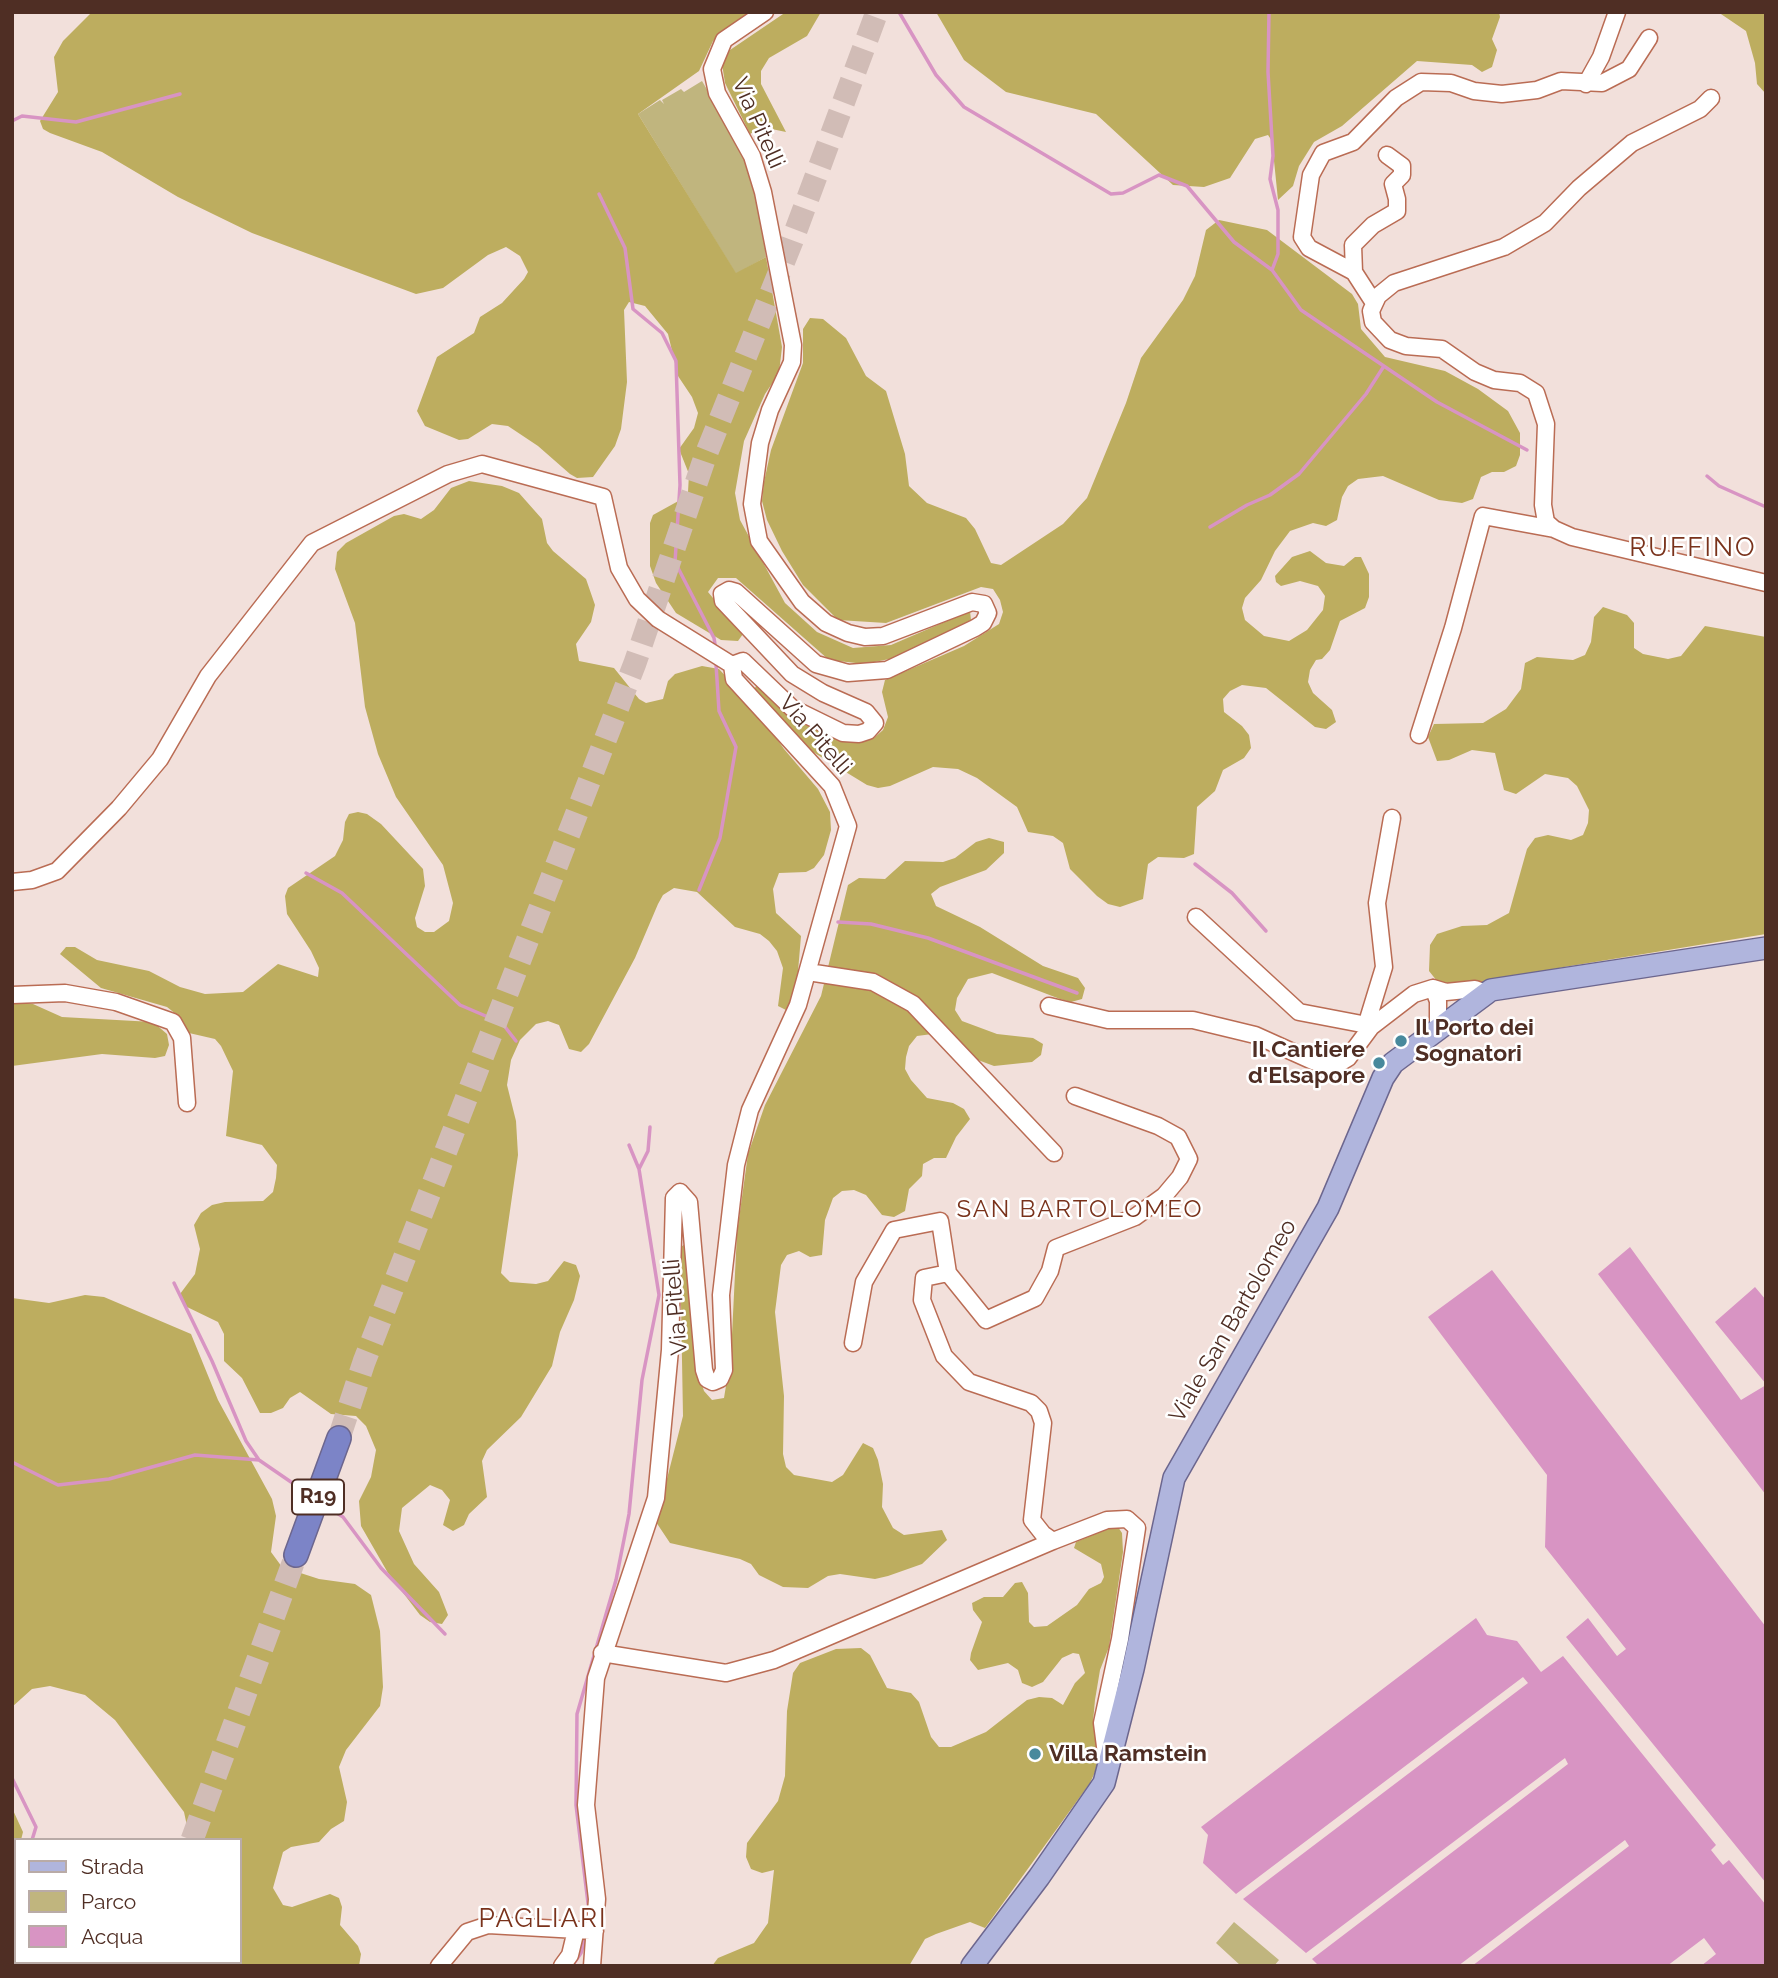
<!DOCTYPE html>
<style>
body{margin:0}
#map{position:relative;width:1778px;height:1978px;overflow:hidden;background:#f2e0db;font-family:Raleway,sans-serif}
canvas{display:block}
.frame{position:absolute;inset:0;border:14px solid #4f2e24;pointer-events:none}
.legend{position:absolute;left:14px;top:1838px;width:228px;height:126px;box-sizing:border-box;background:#fff;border:2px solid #b9aba7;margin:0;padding:9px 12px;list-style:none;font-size:21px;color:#4f2e24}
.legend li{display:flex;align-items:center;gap:14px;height:35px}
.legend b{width:35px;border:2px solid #b9aba7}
</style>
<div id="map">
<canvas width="1778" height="1978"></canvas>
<div class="frame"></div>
<ul class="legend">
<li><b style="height:9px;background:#b0b5dd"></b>Strada</li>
<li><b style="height:19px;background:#c0b57e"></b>Parco</li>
<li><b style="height:19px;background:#d894c3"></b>Acqua</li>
</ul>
</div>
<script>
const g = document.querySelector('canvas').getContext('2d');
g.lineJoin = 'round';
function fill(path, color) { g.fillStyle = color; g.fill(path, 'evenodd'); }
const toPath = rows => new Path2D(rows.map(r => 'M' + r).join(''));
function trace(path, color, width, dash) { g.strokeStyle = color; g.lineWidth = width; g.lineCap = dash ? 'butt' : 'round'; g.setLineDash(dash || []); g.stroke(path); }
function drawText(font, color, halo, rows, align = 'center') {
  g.font = font + ' Raleway,sans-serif'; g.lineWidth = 5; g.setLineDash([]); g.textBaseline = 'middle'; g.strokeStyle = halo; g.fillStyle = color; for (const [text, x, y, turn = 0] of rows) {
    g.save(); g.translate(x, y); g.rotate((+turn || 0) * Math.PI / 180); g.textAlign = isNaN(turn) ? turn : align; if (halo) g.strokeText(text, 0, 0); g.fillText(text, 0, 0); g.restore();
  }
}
const green = toPath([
 [702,81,748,160,761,214,766,257,736,274,638,114,660,100,664,104,662,100,681,89,684,92],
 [1234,1922,1279,1960,1274,1966,1241,1966,1216,1943],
 [16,1939,16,1962,118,1962,117,1966,12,1966]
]);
const forest = toPath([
 [92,12,753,12,713,41,699,71,638,114,736,273,766,257,782,347,779,373,765,394,744,441,735,493,740,520,785,603,817,632,853,648,891,645,970,611,971,620,899,657,865,664,829,660,736,578,718,578,708,592,743,634,738,641,721,640,676,613,656,583,650,566,650,523,653,515,682,499,688,492,689,474,679,449,694,428,698,413,692,397,678,376,668,334,645,306,629,302,624,310,627,382,621,429,615,446,593,477,577,478,570,474,538,446,508,426,492,424,468,439,459,440,425,426,417,411,437,357,474,333,480,317,502,303,524,279,528,272,520,256,506,247,488,255,443,288,416,294,252,233,178,197,102,152,50,133,43,129,40,121,58,92,54,57,63,41],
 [786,12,821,12,807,36,769,58,761,71,761,84,786,132,762,127,750,134,725,83,722,64,730,50],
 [936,12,1499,12,1500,17,1492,39,1497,50,1492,67,1482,72,1472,65,1417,61,1342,126,1314,142,1299,166,1293,186,1278,200,1272,141,1268,135,1255,139,1230,178,1204,187,1173,185,1096,114,1006,92,964,60],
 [1718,12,1766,12,1766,94,1757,84,1755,63,1746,31],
 [1219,220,1267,230,1352,294,1358,304,1361,329,1385,357,1445,371,1478,389,1508,411,1520,433,1520,455,1516,466,1504,472,1492,472,1481,477,1473,499,1462,503,1439,500,1383,476,1358,479,1348,486,1342,497,1337,520,1326,526,1313,523,1290,531,1275,551,1261,580,1245,598,1242,608,1245,620,1264,636,1289,641,1307,630,1323,610,1325,596,1318,586,1300,581,1281,586,1276,582,1275,576,1292,557,1310,551,1326,563,1344,566,1355,557,1361,557,1369,574,1369,597,1365,608,1340,621,1330,650,1322,659,1316,660,1310,670,1308,682,1313,693,1332,710,1336,722,1326,729,1315,727,1266,688,1242,685,1230,691,1223,699,1224,712,1242,726,1249,735,1251,748,1244,758,1223,770,1215,791,1197,807,1194,854,1184,858,1158,857,1148,864,1143,899,1120,907,1108,904,1097,896,1070,869,1063,843,1053,836,1028,832,1017,807,977,778,958,769,933,767,890,786,878,788,867,785,813,752,759,696,754,690,757,684,798,721,825,734,861,741,874,738,883,730,888,717,882,692,885,680,964,646,999,624,1003,612,1000,600,993,589,981,587,886,623,838,620,803,585,782,551,767,520,762,501,764,482,771,450,803,363,803,329,810,318,823,319,846,338,866,376,886,391,905,454,909,486,927,503,966,518,975,529,991,563,1001,565,1063,524,1087,498,1126,403,1141,358,1183,300,1195,276,1206,230],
 [469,481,502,486,519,493,542,519,547,543,553,551,586,579,595,605,591,622,576,644,579,661,614,668,639,699,646,703,663,699,668,681,675,674,702,666,719,669,759,713,784,749,818,789,830,812,831,830,824,855,814,868,806,872,779,873,773,889,776,913,801,936,796,995,786,1010,778,1006,783,968,777,951,769,941,760,934,735,927,697,892,674,888,663,895,658,904,635,958,589,1044,581,1052,569,1049,559,1025,548,1021,536,1024,520,1040,511,1060,507,1085,516,1121,518,1155,501,1273,510,1282,536,1284,548,1281,564,1261,576,1265,580,1276,574,1300,560,1332,552,1366,521,1417,487,1450,482,1461,487,1497,469,1514,464,1525,453,1531,443,1525,450,1500,442,1490,430,1485,402,1508,399,1531,414,1564,439,1592,448,1615,442,1624,430,1622,420,1615,388,1573,361,1526,359,1501,371,1477,376,1450,366,1426,356,1416,331,1414,300,1392,290,1398,283,1408,271,1413,260,1413,242,1378,224,1361,224,1334,218,1322,185,1306,180,1294,195,1274,200,1249,194,1225,201,1213,212,1205,225,1202,263,1201,273,1192,276,1178,277,1165,262,1145,226,1136,233,1071,221,1046,215,1039,189,1033,181,1018,167,1007,101,988,60,954,66,947,75,947,97,960,149,971,180,987,205,994,243,992,278,964,318,977,319,968,311,951,287,914,285,896,288,888,335,856,343,840,345,822,349,814,358,812,367,814,381,824,423,869,425,886,415,918,417,927,425,932,434,932,449,921,453,903,443,865,396,797,378,754,365,707,355,623,335,569,336,561,337,552,346,543,394,516,404,514,421,519,434,510,451,488],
 [1603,607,1627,615,1634,623,1634,648,1643,654,1668,659,1681,656,1705,626,1766,637,1766,934,1564,967,1489,983,1449,985,1437,981,1429,971,1430,945,1437,934,1462,926,1487,925,1509,913,1527,849,1535,838,1548,835,1571,840,1583,835,1588,823,1589,810,1577,786,1568,778,1545,774,1516,794,1504,790,1495,753,1472,750,1449,760,1437,761,1428,737,1434,724,1483,723,1506,709,1521,689,1525,663,1537,657,1573,660,1585,655,1591,642,1594,617],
 [989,838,1004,842,1004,853,986,870,940,887,931,894,936,906,980,927,1043,966,1078,978,1085,988,1082,999,1071,1002,1060,999,992,973,968,979,957,998,955,1010,962,1021,997,1034,1033,1038,1043,1044,1041,1055,1032,1062,994,1066,970,1057,940,1033,917,1036,909,1046,906,1057,905,1069,911,1080,927,1098,953,1103,964,1109,970,1119,956,1137,946,1158,934,1158,923,1164,922,1176,909,1189,905,1211,894,1217,882,1215,866,1195,854,1190,842,1191,833,1198,825,1220,822,1255,810,1257,799,1251,787,1255,781,1265,775,1312,784,1396,783,1454,786,1467,794,1475,832,1482,843,1475,863,1443,873,1448,878,1460,883,1484,882,1507,893,1528,904,1535,942,1530,947,1540,922,1564,888,1576,875,1579,840,1574,828,1576,808,1588,783,1587,759,1575,751,1564,740,1559,670,1543,656,1522,683,1416,680,1248,687,1242,696,1366,704,1391,712,1400,724,1398,731,1355,737,1233,748,1154,765,1105,821,996,848,885,859,878,885,879,905,861,943,862,955,858,976,842],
 [12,1001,33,1004,62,1017,153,1022,167,1034,169,1045,165,1056,155,1058,102,1054,12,1066],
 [85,1295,104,1297,191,1334,218,1400,272,1499,276,1516,271,1552,282,1567,319,1579,355,1584,371,1595,380,1631,383,1687,380,1706,346,1750,339,1767,347,1802,344,1821,331,1829,319,1842,291,1847,283,1852,273,1888,283,1905,292,1907,330,1894,339,1898,342,1907,340,1925,358,1946,361,1954,359,1966,188,1966,189,1962,240,1962,240,1840,190,1840,184,1812,115,1720,85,1695,50,1686,32,1689,12,1707,12,1298,49,1303],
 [1112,1527,1118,1527,1122,1533,1123,1552,1109,1647,1100,1670,1095,1700,1093,1722,1098,1760,1095,1772,1090,1783,985,1928,970,1922,936,1934,925,1939,909,1966,712,1966,718,1958,754,1943,768,1923,774,1870,762,1873,751,1869,746,1857,747,1843,778,1801,785,1776,787,1711,793,1673,800,1663,836,1649,861,1648,870,1655,887,1688,911,1693,919,1702,931,1737,939,1747,951,1747,986,1732,1027,1700,1039,1697,1052,1698,1063,1705,1075,1683,1085,1673,1079,1654,1073,1653,1062,1658,1043,1682,1032,1687,1022,1683,1018,1670,1008,1663,978,1670,970,1660,971,1653,982,1622,973,1610,972,1603,984,1597,1003,1597,1015,1583,1022,1582,1028,1593,1029,1622,1034,1627,1047,1626,1077,1605,1089,1589,1101,1583,1104,1577,1101,1564,1074,1548,1076,1542],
 [12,1808,23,1832,21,1840,16,1840,12,1886]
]);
const water = toPath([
 [1630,1247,1741,1400,1766,1385,1766,1495,1598,1274],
 [1492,1270,1766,1627,1766,1883,1566,1637,1588,1618,1617,1656,1626,1649,1545,1547,1547,1475,1428,1317],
 [1755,1287,1766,1300,1766,1384,1715,1322],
 [1476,1618,1487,1635,1517,1641,1541,1672,1563,1656,1716,1845,1711,1850,1723,1865,1729,1860,1766,1905,1766,1966,1701,1966,1716,1954,1704,1938,1667,1966,1472,1966,1629,1846,1625,1840,1458,1966,1319,1966,1312,1959,1568,1764,1565,1758,1306,1953,1243,1899,1528,1683,1523,1677,1236,1894,1203,1863,1208,1835,1201,1827]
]);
const stream = toPath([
 [899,12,936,75,964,107,1111,194,1123,193,1159,175,1187,186,1234,242,1272,270,1301,310,1437,402,1527,450],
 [1269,12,1268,72,1273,156,1270,179,1278,210,1278,254,1272,270],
 [12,121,22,116,76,122,180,94],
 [599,194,625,248,633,309,662,333,676,361,680,485,675,562,714,638,715,644],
 [1707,476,1719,486,1766,507],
 [1210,527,1247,505,1270,495,1299,474,1366,394,1384,366],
 [1195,864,1232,893,1266,931],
 [306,873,342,893,460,1005,502,1023,516,1041],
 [699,890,720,838,736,747,719,711,716,664],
 [838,922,871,924,928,938,1077,993],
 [639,1169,648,1151,650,1127],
 [174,1283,212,1361,246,1441,259,1460,307,1493],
 [12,1462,58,1485,109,1479,195,1455,259,1460],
 [326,1506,343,1517,381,1568,445,1634],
 [12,1778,36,1827,32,1840],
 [589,1911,576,1805,577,1714,616,1580,629,1514,642,1380,659,1295,639,1169,629,1145],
 [12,1918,16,1904],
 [572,1966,581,1953,586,1936]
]);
const highwayTunnel = toPath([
 [339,1438,364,1362,635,663,705,457,792,241,877,12],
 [192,1840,296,1555],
 [146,1966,147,1962]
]);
const minor = toPath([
 [1586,84,1601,57,1617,12],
 [1711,98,1700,109,1632,143,1579,188,1545,223,1504,247,1394,283,1378,296,1371,311,1373,322,1390,340,1406,346,1442,349,1475,372,1494,380,1520,383,1536,393,1546,424,1543,505,1546,522,1554,529,1572,537,1766,583],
 [1354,272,1353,245,1373,225,1397,211,1397,199,1393,184,1402,175,1402,166,1387,155],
 [1374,303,1354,272,1309,248,1302,237,1311,175,1323,153,1353,142,1396,98,1421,82,1451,83,1474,91,1502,94,1537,90,1561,81,1602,83,1629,69,1649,38],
 [1419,735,1453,628,1483,516,1554,529],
 [12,882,32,880,57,871,119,808,160,759,208,676,312,543,448,474,482,464,603,497,619,568,637,599,658,619,732,665],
 [1196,917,1299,1012,1367,1025],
 [808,972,873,982,913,1004,1054,1153],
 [1433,988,1438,1001,1438,1030],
 [12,995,65,993,116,1002,173,1022,182,1038,187,1103],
 [1049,1006,1108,1020,1193,1020,1255,1035,1315,1062,1335,1066,1348,1058,1371,1027,1414,994,1433,988,1446,992,1475,989,1486,993],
 [1371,1027,1367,1025,1369,1016,1384,967,1377,903,1392,818],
 [1075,1096,1158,1126,1178,1137,1189,1159,1180,1177,1164,1196,1135,1217,1056,1248,1050,1271,1035,1298,986,1320,948,1273,924,1278,922,1300,944,1356,969,1382,1031,1403,1039,1411,1043,1423,1032,1520,1043,1534,1053,1541,1107,1520,1127,1519,1137,1528,1120,1639,1102,1723,1107,1762],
 [853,1343,864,1282,894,1230,940,1221,948,1273],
 [602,1653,726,1673,774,1660,1053,1541],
 [439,1966,467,1932,488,1925,595,1931],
 [562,1966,570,1955,576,1930],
 [592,1966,597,1899,586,1805,596,1678,656,1498,670,1350,674,1198,680,1192,689,1202,704,1370,707,1379,713,1382,720,1379,724,1370,721,1295,736,1165,750,1110,798,1005,848,826,832,786,734,679,732,665,743,661,792,708,843,733,859,734,868,731,875,723,866,712,823,693,792,674,723,601,722,594,729,590,736,592,816,664,848,673,887,670,975,628,983,623,988,613,984,604,972,602,883,636,865,637,848,633,826,623,802,602,759,541,752,504,760,443,770,410,792,362,793,345,763,192,752,156,717,93,712,69,724,40,765,12]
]);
const major = toPath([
 [972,1966,1039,1877,1104,1783,1133,1669,1174,1478,1328,1208,1383,1078,1393,1063,1491,990,1766,948]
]);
const highway = toPath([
 [296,1555,339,1438]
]);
const markers = [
 [1401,1041,7,"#48899c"],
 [1379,1063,7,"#48899c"],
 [1035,1754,7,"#48899c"]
];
const shields = [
 [318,1497,52]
];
const shieldNames = [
 ["R19",318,1497]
];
const streetNames = [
 ["Via Pitelli",758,123,66],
 ["Via Pitelli",815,735,49],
 ["Via Pitelli",676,1307,-95],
 ["Viale San Bartolomeo",1233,1321,-60]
];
const poiNames = [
 ["Il Porto dei",1415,1028],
 ["Sognatori",1415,1054],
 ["Il Cantiere",1365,1050,"right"],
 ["d'Elsapore",1365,1076,"right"],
 ["Villa Ramstein",1049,1754]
];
const neighbourhoodNames = [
 ["SAN BARTOLOMEO",1080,1210]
];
const quarterNames = [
 ["RUFFINO",1693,548],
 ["PAGLIARI",543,1919]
];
fill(green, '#c0b57e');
fill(forest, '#bdad5f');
fill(water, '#d894c3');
trace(stream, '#d894c3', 3.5);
trace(highwayTunnel, '#d1bcb6', 23, [23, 11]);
trace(minor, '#ba6c54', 19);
trace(major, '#6c668e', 24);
trace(highway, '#6c668e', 26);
trace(minor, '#fff', 16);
trace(major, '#b0b5dd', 21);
trace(highway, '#7c84c7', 23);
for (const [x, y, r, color] of markers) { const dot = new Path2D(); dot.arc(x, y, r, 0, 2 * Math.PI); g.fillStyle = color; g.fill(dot); trace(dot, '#fff', 2.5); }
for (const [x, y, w] of shields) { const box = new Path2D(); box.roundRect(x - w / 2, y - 17.5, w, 35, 5); g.fillStyle = '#fff'; g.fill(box); trace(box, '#4f2e24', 2); }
drawText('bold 21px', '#4f2e24', null, shieldNames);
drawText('23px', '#4f2e24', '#fff', streetNames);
drawText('bold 23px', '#4f2e24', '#fff', poiNames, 'left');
g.letterSpacing = '2px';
drawText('24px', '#79321b', '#fff', neighbourhoodNames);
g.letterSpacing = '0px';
g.letterSpacing = '2px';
drawText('26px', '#79321b', '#fff', quarterNames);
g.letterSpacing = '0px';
</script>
